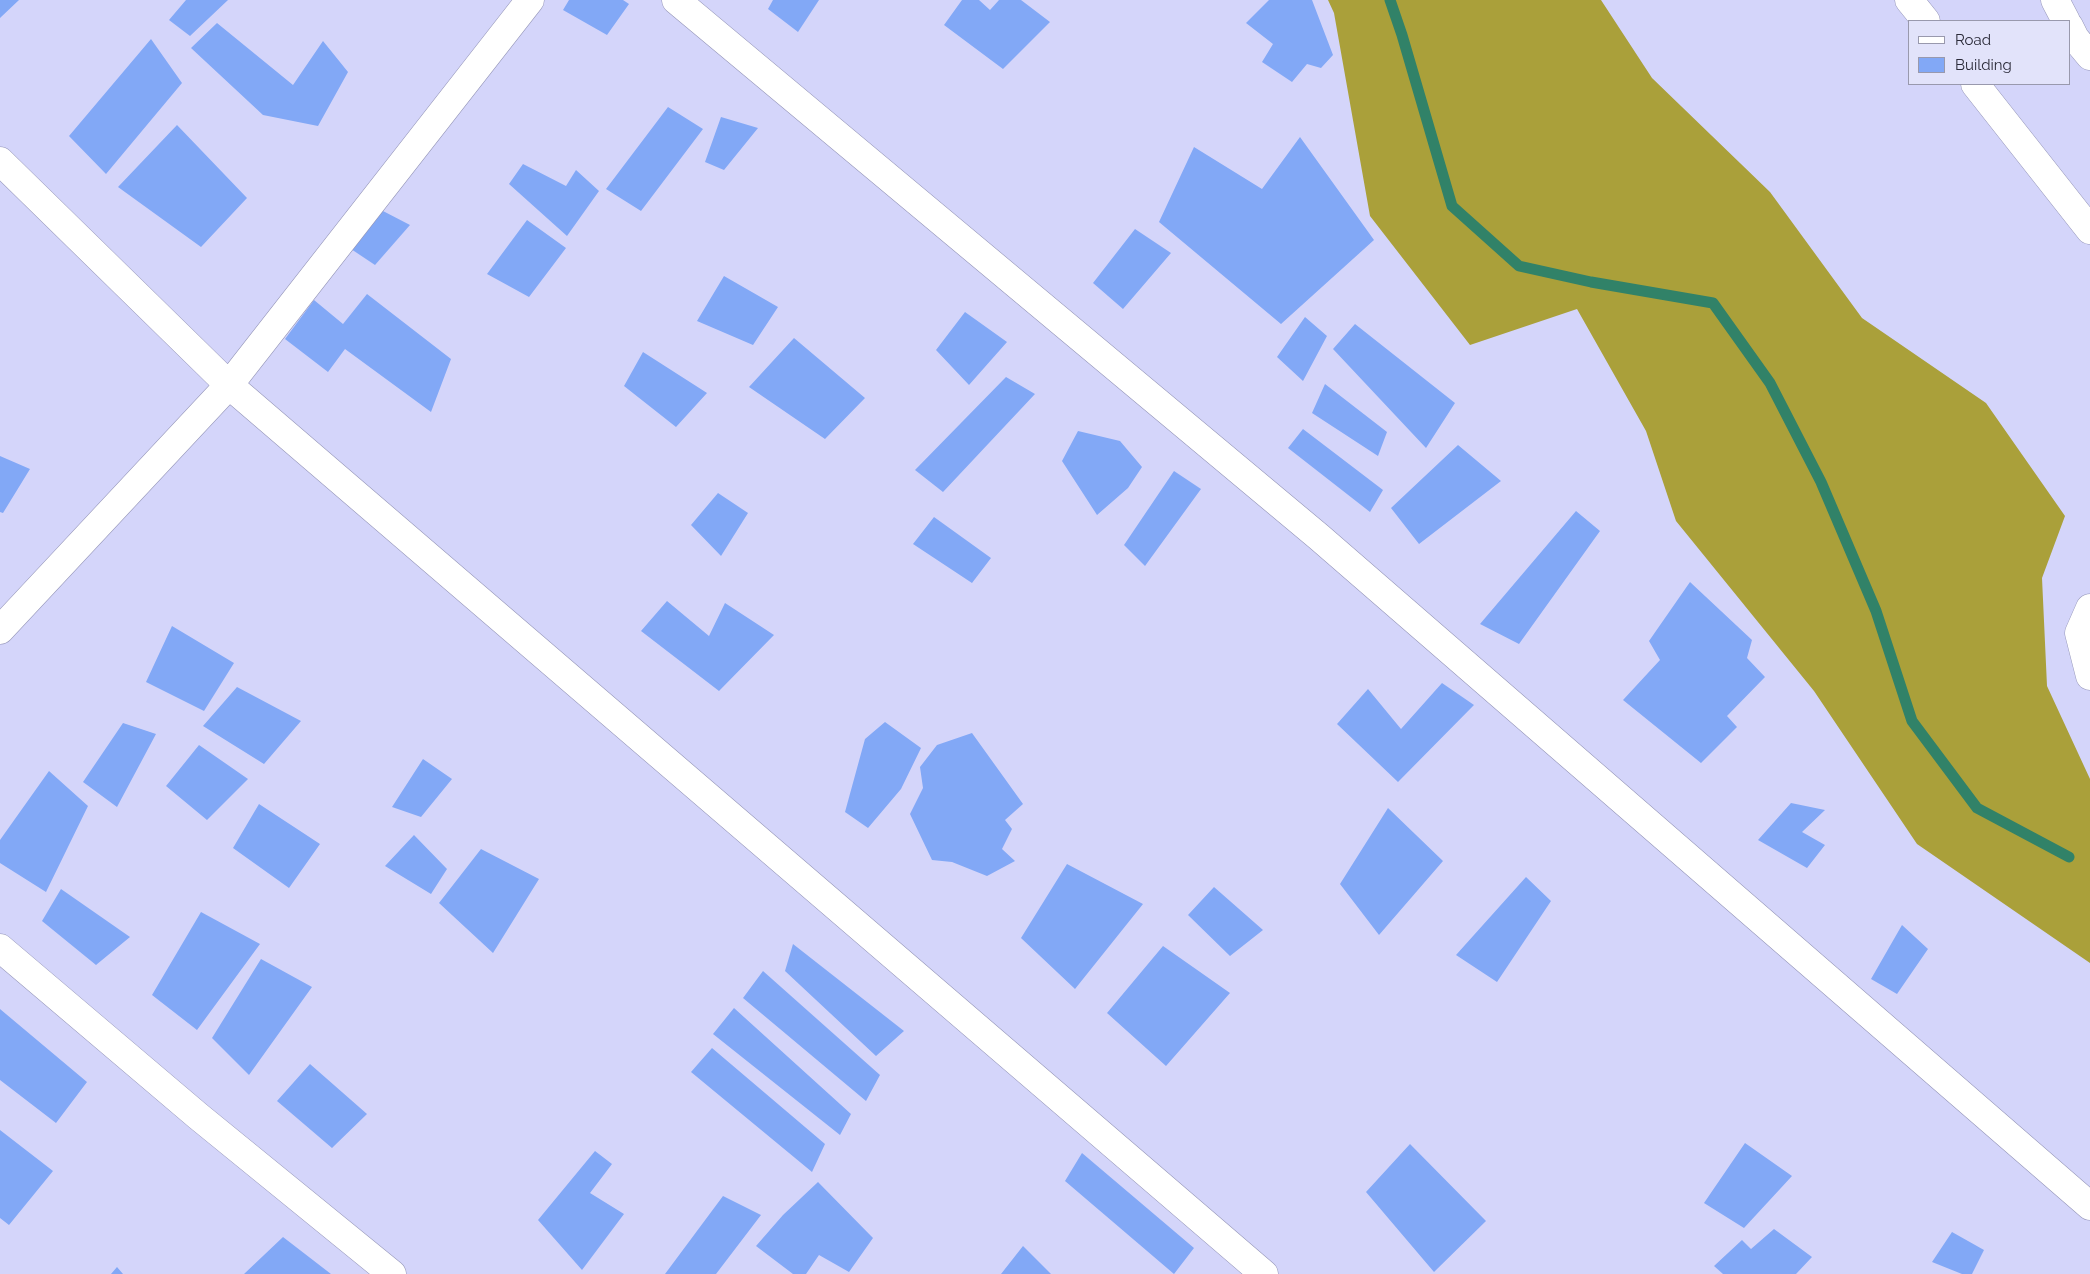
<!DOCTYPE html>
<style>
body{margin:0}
#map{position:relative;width:2090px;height:1274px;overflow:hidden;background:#d4d5fa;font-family:Raleway,sans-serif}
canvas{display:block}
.legend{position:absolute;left:1908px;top:20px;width:162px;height:65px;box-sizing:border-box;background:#e2e3fa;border:1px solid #9999ad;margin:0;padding:6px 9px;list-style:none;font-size:15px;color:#2b2b39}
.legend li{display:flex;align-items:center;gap:10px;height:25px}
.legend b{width:25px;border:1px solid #9999ad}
</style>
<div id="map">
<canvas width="2090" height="1274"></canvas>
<ul class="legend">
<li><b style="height:6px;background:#fff"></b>Road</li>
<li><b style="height:14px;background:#82a8f6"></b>Building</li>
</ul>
</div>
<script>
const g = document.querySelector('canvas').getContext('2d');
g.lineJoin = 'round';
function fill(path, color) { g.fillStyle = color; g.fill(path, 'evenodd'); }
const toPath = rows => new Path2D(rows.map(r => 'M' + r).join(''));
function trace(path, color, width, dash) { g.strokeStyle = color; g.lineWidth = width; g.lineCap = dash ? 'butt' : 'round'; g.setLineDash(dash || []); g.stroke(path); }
const forest = toPath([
 [1328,0,1601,0,1652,78,1770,192,1862,318,1986,403,2065,516,2042,578,2047,686,2090,779,2090,963,1917,844,1814,691,1676,521,1646,431,1577,309,1470,345,1370,216,1334,13]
]);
const stream = toPath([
 [1390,0,1402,35,1452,206,1519,266,1591,282,1713,303,1770,383,1821,482,1876,611,1912,721,1977,808,2069,857]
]);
const building = toPath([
 [0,0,19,0,0,18],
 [186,0,228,0,190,36,169,20],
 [569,0,623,0,629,4,607,35,563,10],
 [773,0,819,0,798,32,768,9],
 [962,0,979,0,990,10,999,0,1021,0,1050,22,1003,69,944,25],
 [1269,0,1312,0,1333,55,1321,68,1307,64,1292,82,1262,62,1273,44,1246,23],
 [217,23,293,85,323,41,348,72,318,126,263,115,191,48],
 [151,39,182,83,106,174,69,136],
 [668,107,703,129,641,211,606,189],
 [721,117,758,128,724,170,705,162],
 [177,125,247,198,201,247,118,187],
 [1300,137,1374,240,1281,324,1159,222,1194,147,1262,189],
 [523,164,566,186,576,170,599,191,567,236,509,184],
 [383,211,410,225,375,265,351,249],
 [527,220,566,248,529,297,487,274],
 [1135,229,1171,253,1123,309,1093,283],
 [724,276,778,307,753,345,697,321],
 [367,294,451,359,431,412,345,349,328,372,285,339,314,300,343,324],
 [965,312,1007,342,969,385,936,350],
 [1305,317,1327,336,1303,381,1277,357],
 [1355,324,1455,403,1426,448,1333,349],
 [794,338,865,398,825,439,749,387],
 [643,352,707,393,676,427,624,386],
 [1006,377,1035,394,943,492,915,470],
 [1325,384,1387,432,1378,456,1312,413],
 [1303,429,1383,490,1370,512,1288,448],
 [1078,431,1120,441,1142,467,1128,488,1097,515,1062,461],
 [1458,445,1501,481,1419,544,1391,508],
 [0,456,30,469,3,513,0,512],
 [1174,471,1201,489,1145,566,1124,545],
 [718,493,748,513,721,556,691,525],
 [1576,511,1600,531,1519,644,1480,624],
 [934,517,991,558,972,583,913,544],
 [1690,582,1752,640,1747,658,1765,677,1727,716,1737,727,1701,763,1623,700,1660,660,1649,641],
 [667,601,709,636,725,603,774,635,719,691,641,631],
 [172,626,234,663,204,711,146,682],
 [1442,683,1474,705,1398,782,1337,724,1368,689,1401,729],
 [237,687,301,721,264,764,203,726],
 [885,722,921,748,901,789,868,828,845,812,865,739],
 [123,723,156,734,117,807,83,782],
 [972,733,1023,804,1005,820,1012,829,1002,849,1015,861,987,876,952,862,932,860,910,814,923,788,920,767,937,745],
 [199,745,248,779,207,820,166,786],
 [423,759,452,779,421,817,392,807],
 [49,771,88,806,46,892,0,863,0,840],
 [1791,803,1825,810,1802,832,1825,845,1807,868,1758,840],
 [259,804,320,844,289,888,233,848],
 [1388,808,1443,861,1379,935,1340,884],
 [414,835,447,869,431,894,385,866],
 [481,849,539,879,493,953,439,903],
 [1067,864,1143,904,1075,989,1021,938],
 [1526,877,1551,901,1497,982,1456,955],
 [1214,887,1263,930,1230,956,1188,915],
 [61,889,130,937,96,965,42,921],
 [201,912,260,944,197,1030,152,995],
 [1902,925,1928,949,1897,994,1871,979],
 [793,944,904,1031,876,1056,785,971],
 [1163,946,1230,993,1166,1066,1107,1013],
 [261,959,312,987,249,1075,212,1038],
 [763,971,880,1075,866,1101,743,998],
 [734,1008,851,1114,840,1135,713,1034],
 [0,1009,87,1082,56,1123,0,1080],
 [712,1048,825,1144,812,1172,691,1072],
 [310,1064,367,1114,332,1148,277,1101],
 [0,1130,53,1171,9,1225,0,1218],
 [1745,1143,1792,1176,1744,1228,1704,1203],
 [1410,1144,1486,1221,1434,1272,1366,1192],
 [595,1151,612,1164,590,1193,624,1214,582,1270,538,1220],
 [1082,1153,1194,1248,1174,1274,1065,1181],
 [818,1182,873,1238,849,1272,819,1255,806,1274,793,1274,756,1246,783,1215],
 [723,1196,761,1215,716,1274,665,1274],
 [1774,1229,1812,1257,1796,1274,1723,1274,1714,1266,1742,1240,1751,1249],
 [1952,1232,1984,1250,1972,1274,1962,1274,1932,1262],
 [283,1237,331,1274,244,1274],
 [1023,1246,1051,1274,1001,1274],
 [117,1267,123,1274,111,1274]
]);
const street = toPath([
 [676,0,1319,537,2090,1206],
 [1909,0,1926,21],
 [2055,0,2066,21],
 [2069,26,2075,38,2090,56],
 [1975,84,2090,230],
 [0,161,229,385,1264,1274],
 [2090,608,2079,633,2090,676],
 [0,630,229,385,530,0],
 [0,948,198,1116,392,1274]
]);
fill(forest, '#aaa03a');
trace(stream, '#318268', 11);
fill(building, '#82a8f6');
trace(street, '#9596b8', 29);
trace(street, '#fff', 28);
</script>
